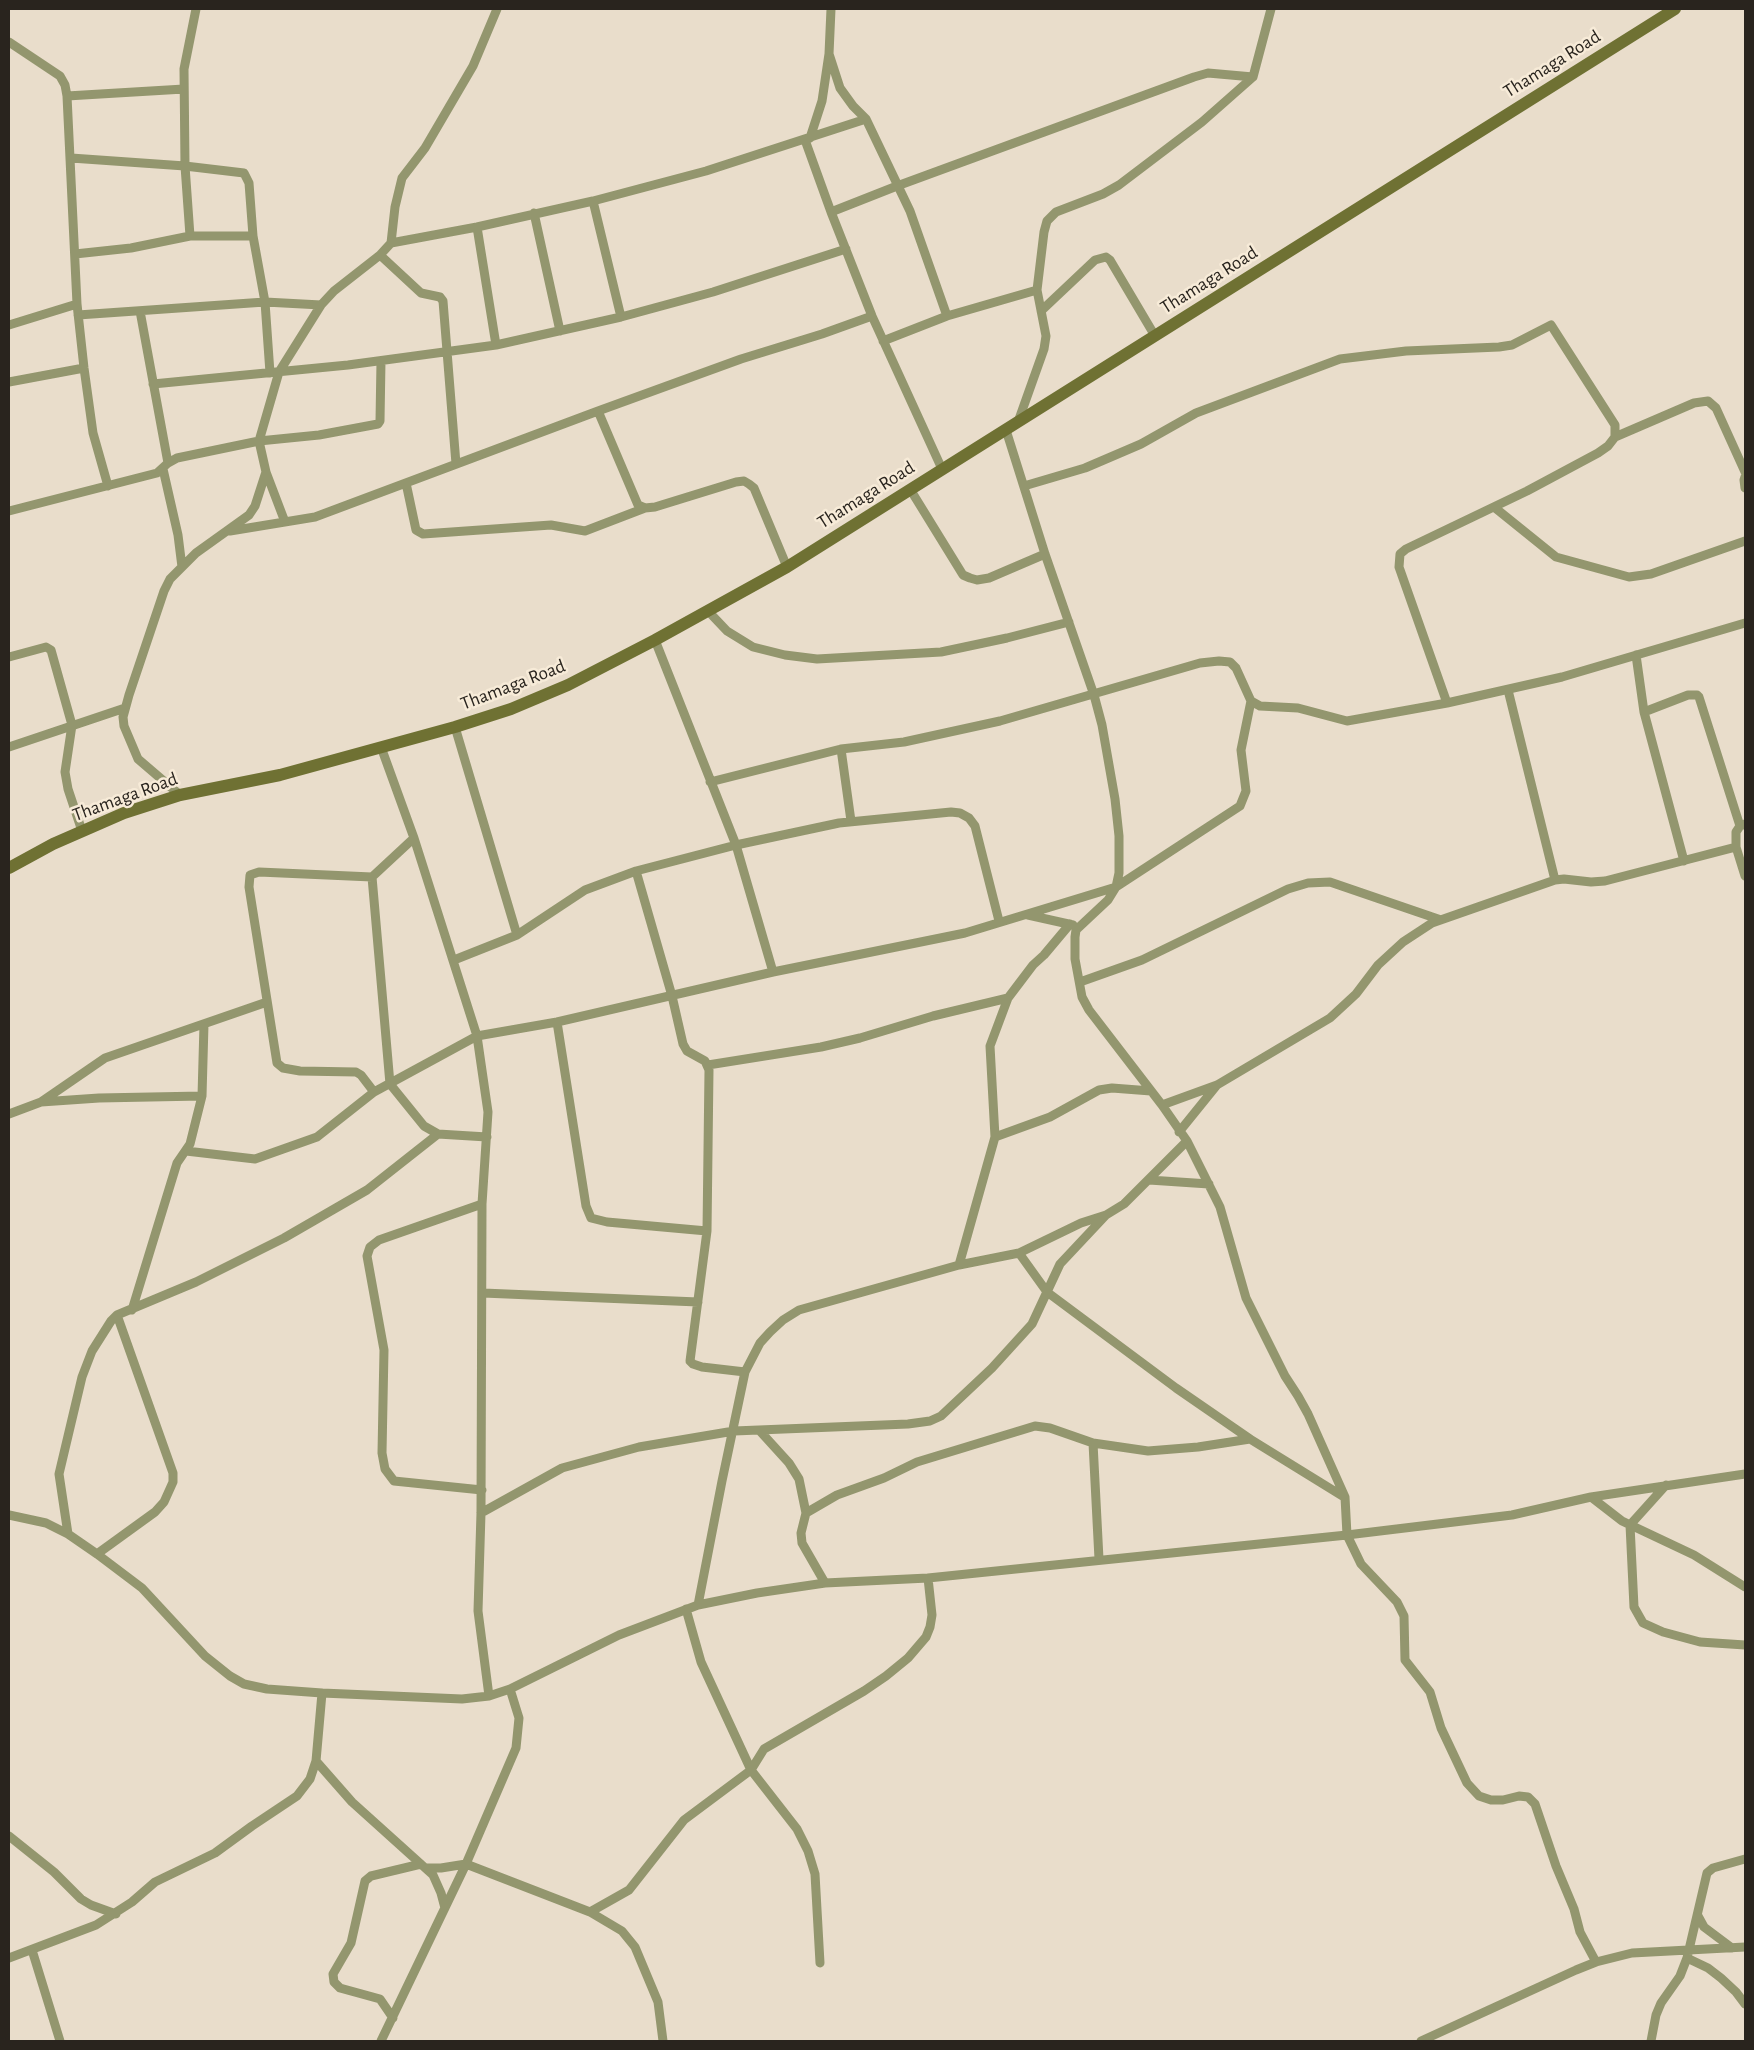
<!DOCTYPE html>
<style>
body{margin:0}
#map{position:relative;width:1754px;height:2050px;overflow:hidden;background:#e9ddcb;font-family:"Alegreya Sans",sans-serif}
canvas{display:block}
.frame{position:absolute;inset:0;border:10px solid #29241e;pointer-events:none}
</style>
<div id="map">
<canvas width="1754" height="2050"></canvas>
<div class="frame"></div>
</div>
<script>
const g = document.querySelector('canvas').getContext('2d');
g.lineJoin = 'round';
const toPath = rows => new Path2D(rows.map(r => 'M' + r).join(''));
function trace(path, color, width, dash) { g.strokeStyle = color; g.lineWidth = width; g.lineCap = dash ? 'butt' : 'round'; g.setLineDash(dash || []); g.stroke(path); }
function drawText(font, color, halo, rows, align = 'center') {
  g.font = font + ' "Alegreya Sans",sans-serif'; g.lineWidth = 5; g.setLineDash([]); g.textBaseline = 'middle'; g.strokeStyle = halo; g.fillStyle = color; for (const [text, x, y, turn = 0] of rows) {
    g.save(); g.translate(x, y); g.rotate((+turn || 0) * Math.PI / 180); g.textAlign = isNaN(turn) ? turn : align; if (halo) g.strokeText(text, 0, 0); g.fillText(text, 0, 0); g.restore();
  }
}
const minor = toPath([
 [9,42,60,76,65,85,67,96,77,304,84,368,93,433,108,486],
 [829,54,840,88,853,106,866,119,910,211,947,316],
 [67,96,184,89],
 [810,138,822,101,829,54,831,9],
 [805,140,831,212,872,316,942,469],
 [71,158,185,166,244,173,249,183,253,236,265,302,270,373],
 [593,201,621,317],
 [831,212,897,186,1194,77,1208,73,1253,77],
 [534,213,560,331],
 [477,227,496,345],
 [190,236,185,166,184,69,196,9],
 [391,243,477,227,593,201,706,171,866,119],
 [75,254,131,248,190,236,253,236],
 [380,255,421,293,440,297,443,301,456,464],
 [140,311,168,463],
 [1041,311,1095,260,1106,257,1110,260,1155,336],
 [78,315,265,302,321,305],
 [9,325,77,304],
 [883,341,947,316,1037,290],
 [9,382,84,368],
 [153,384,348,365,496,345,621,317,713,292,846,249],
 [598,411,741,359,822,334,872,316],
 [1018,422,1044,349,1046,336,1037,290,1044,232,1047,221,1056,212,1103,194,1119,185,1202,122,1253,77,1271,9],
 [1006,430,1045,554,1094,695,1102,725,1115,799,1119,836,1119,873,1116,887,1108,900,1076,930,1075,937,1075,959,1082,997,1089,1010,1162,1105,1187,1141,1220,1207,1246,1298,1285,1376,1298,1396,1308,1414,1345,1497,1347,1535,1361,1564,1397,1602,1404,1616,1405,1660,1430,1692,1441,1728,1467,1783,1479,1796,1491,1800,1503,1800,1519,1796,1528,1797,1535,1804,1556,1866,1574,1909,1580,1932,1596,1962],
 [1615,437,1694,403,1708,401,1716,408,1745,472],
 [163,469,178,535,182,567],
 [266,472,285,522],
 [1745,477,1744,480,1745,488],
 [406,483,416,530,423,534,551,525,585,531,645,508],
 [1024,486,1085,468,1141,444,1196,413,1340,359,1406,351,1499,347,1512,345,1551,325,1615,425,1615,437,1608,446,1598,453,1527,491,1406,549,1400,554,1399,567,1447,703],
 [910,489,963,575,970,578,977,580,989,578,1045,554],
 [1494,507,1556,557,1629,577,1651,574,1745,541],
 [9,511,157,473,168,463,177,458,259,441,319,435,378,424,380,421,381,361],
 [230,531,315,517,598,411,638,505,645,508,655,507,736,482,744,481,749,484,754,488,787,567],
 [708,611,727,631,753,647,785,655,817,659,941,652,1007,638,1069,622],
 [655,640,736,845,773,972],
 [1636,655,1644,712,1684,861],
 [9,657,46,647,51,650,72,725,65,772,68,789,82,831],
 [1508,690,1555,880],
 [1644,712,1688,695,1697,695,1699,697,1740,826],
 [455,727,517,935],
 [9,747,125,708],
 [381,747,414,838,477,1036,488,1112,482,1204,481,1513,478,1611,489,1696],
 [841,749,851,821],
 [710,782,841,749,904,742,1000,721,1200,663,1219,661,1230,662,1236,668,1251,701,1260,706,1298,708,1347,721,1447,703,1562,677,1745,623],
 [180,795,138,759,124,726,123,717,129,695,164,591,170,579,196,553,249,515,255,506,266,472,259,441,279,372,321,305,334,291,380,255,391,243,395,207,402,178,425,148,473,66,497,9],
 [1745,824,1740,826,1736,832,1736,847,1745,876],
 [414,838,372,877,390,1084,424,1126,438,1134,487,1137],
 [636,871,672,996,683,1044,687,1051,705,1061,709,1070,707,1231,690,1361,693,1364,702,1367,745,1372],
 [372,877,259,872,250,875,249,887,277,1063,283,1068,300,1071,356,1072,361,1075,374,1092],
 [1028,915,1073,925],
 [454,960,517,935,585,890,636,871,736,845,839,823,951,812,960,813,969,818,975,826,999,921],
 [1080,982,1142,960,1288,889,1308,883,1330,882,1441,920],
 [557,1022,586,1206,591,1218,607,1222,707,1231],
 [708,1065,821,1047,860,1038,933,1016,1008,998],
 [41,1102,99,1098,202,1096],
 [1162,1105,1217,1085,1330,1018,1356,994,1378,965,1403,942,1432,923,1555,880,1564,879,1591,882,1605,881,1736,847],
 [9,1114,41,1102,105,1058,267,1002],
 [1179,1132,1217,1085],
 [995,1137,1050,1117,1099,1090,1112,1088,1151,1091],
 [186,1151,255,1159,317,1137,374,1092,477,1036,557,1022,773,972,965,933,1116,887,1240,806,1246,791,1241,750,1251,701],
 [1149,1180,1209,1184],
 [1019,1253,1047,1292,1176,1388,1250,1439,1344,1497],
 [959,1265,995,1137,990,1046,1008,998,1033,965,1044,955,1070,924],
 [483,1293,698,1302],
 [132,1310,177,1163,190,1144,202,1096,204,1024],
 [759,1430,789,1463,799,1479,806,1513,801,1533,802,1543,825,1583],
 [1093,1443,1099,1559],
 [1666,1485,1630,1525,1634,1607,1643,1623,1663,1632,1700,1642,1745,1645],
 [482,1490,394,1481,385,1469,382,1453,384,1350,367,1256,370,1247,379,1240,482,1204],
 [1591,1497,1622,1521,1694,1555,1745,1587],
 [481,1513,562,1468,639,1447,734,1431,908,1424,930,1421,941,1416,992,1368,1032,1324,1060,1264,1106,1215],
 [806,1513,837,1495,884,1478,917,1462,1035,1426,1050,1428,1093,1443,1148,1451,1198,1447,1250,1439],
 [9,1515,46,1523,68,1534,97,1554,142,1588,205,1656,230,1676,244,1684,267,1689,322,1693,462,1699,489,1696,510,1689,619,1635,698,1605,757,1593,825,1583,928,1578,1347,1535,1512,1515,1591,1497,1745,1474],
 [68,1534,59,1474,82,1377,92,1351,111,1321,117,1315,196,1282,284,1238,367,1190,438,1134],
 [97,1554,155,1512,164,1502,173,1482,173,1473,117,1315],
 [698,1605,722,1481,745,1372,760,1343,770,1332,783,1320,799,1310,959,1265,1019,1253,1081,1223,1106,1215,1124,1204,1187,1141],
 [686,1609,701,1662,751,1770,797,1829,808,1851,815,1874,820,1963],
 [316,1761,352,1802,433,1875,441,1893,445,1908],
 [9,1836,54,1872,81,1899,91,1905,116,1914],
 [1745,1859,1713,1868,1707,1873,1687,1958,1708,1968,1721,1978,1736,1992,1745,2004],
 [426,1868,441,1868,466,1864,590,1912,622,1931,635,1947,658,2002,663,2041],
 [590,1912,629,1890,684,1820,751,1770,764,1749,864,1691,886,1676,908,1658,926,1637,930,1627,932,1615,928,1578],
 [1698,1916,1704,1927,1732,1948],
 [32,1950,60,2041],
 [9,1958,96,1925,132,1902,155,1882,215,1853,252,1826,297,1796,310,1779,316,1761,322,1693],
 [393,2018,380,1999,340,1988,334,1982,333,1974,351,1943,365,1881,371,1876,421,1864],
 [381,2041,466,1864,516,1748,519,1718,510,1689],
 [1421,2041,1576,1970,1596,1962,1632,1953,1745,1947],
 [1651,2041,1656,2015,1661,2003,1680,1976,1687,1958]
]);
const secondary = toPath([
 [9,868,53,844,124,813,180,795,280,775,455,727,511,709,568,685,655,640,787,567,1675,9]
]);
const streetNames = [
 ["Thamaga Road",1552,64,-32],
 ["Thamaga Road",1209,280,-32],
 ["Thamaga Road",866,495,-32],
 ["Thamaga Road",513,685,-21],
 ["Thamaga Road",125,797,-20]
];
trace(minor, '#93966e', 9);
trace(secondary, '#6f7133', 12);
drawText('19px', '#29241e', '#f7ebd8', streetNames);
</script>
